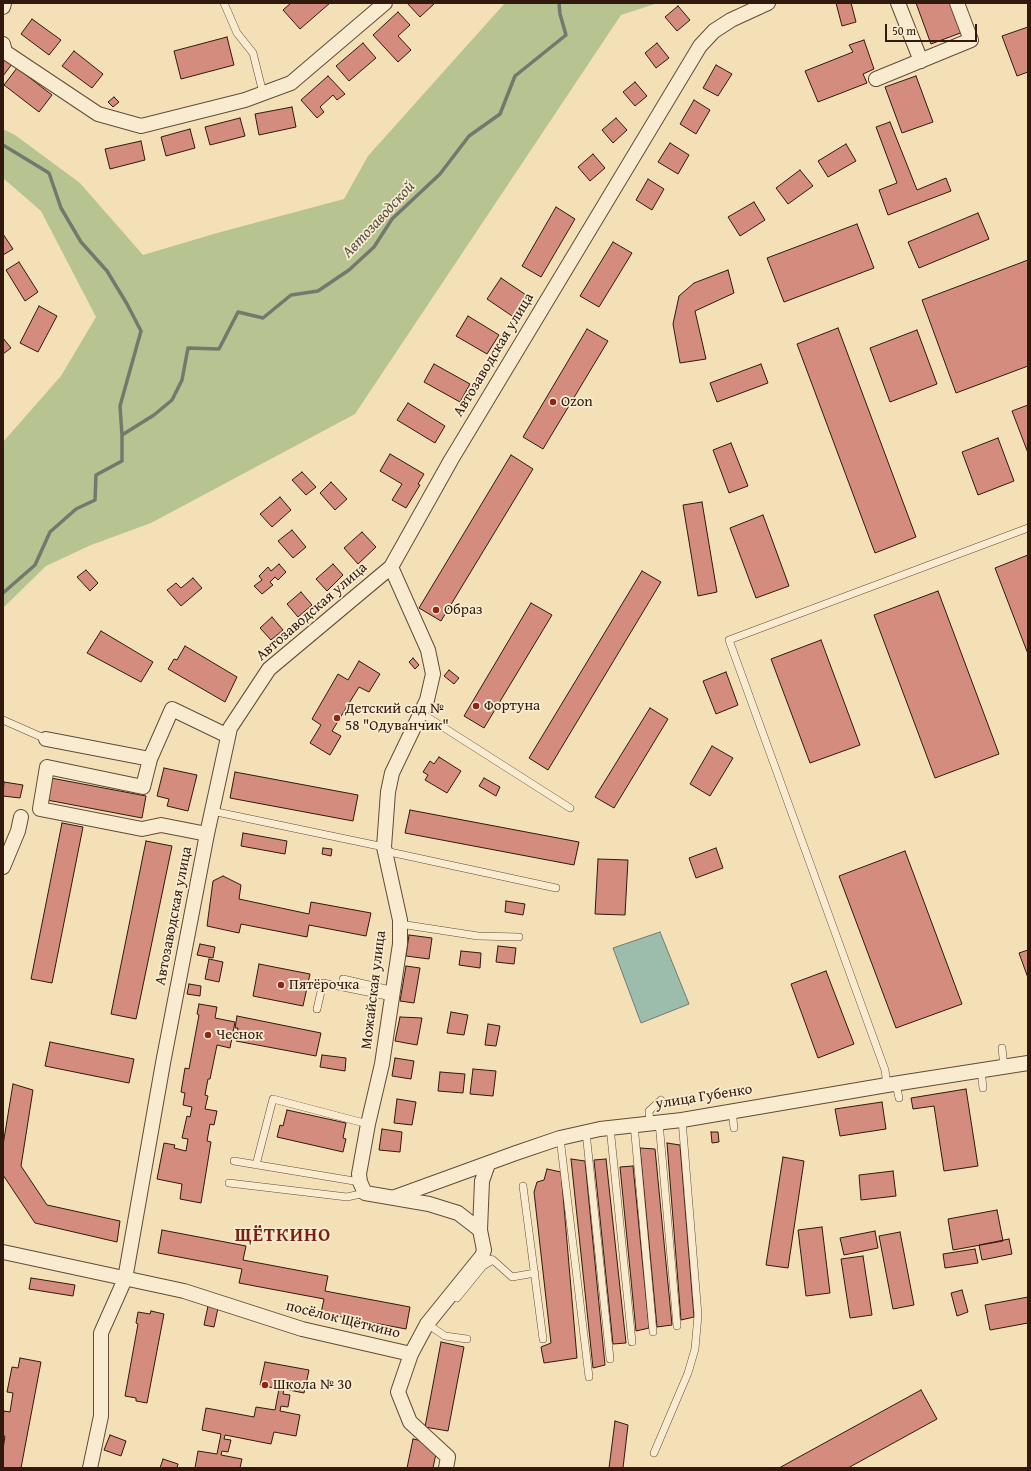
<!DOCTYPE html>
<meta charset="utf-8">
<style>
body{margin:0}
#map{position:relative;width:1031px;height:1471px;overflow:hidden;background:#f4e0b6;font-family:"Gentium Book Plus",serif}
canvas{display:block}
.frame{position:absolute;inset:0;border:4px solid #31190e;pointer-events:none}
.scale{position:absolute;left:885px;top:24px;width:92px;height:18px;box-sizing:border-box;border:2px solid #31190e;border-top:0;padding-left:5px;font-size:12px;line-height:14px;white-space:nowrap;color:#31190e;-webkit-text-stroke:3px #f8ebd0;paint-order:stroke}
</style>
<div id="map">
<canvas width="1031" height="1471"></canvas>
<div class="frame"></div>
<div class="scale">50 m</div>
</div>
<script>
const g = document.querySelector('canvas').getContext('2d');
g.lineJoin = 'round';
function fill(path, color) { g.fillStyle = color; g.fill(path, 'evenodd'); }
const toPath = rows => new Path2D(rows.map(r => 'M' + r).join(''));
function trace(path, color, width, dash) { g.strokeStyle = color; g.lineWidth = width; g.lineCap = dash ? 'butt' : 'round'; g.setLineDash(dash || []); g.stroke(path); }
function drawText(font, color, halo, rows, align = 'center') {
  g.font = font + ' "Gentium Book Plus",serif'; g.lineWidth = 3.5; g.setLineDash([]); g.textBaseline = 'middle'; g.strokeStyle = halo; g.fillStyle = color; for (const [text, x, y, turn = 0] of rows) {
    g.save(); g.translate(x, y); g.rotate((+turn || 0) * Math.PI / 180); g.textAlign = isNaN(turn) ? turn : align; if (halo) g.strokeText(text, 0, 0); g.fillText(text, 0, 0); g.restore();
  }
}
const green = toPath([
 [505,3,658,3,621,15,355,414,151,523,91,545,46,566,3,608,3,442,61,376,96,317,41,211,3,178,3,129,15,135,80,183,143,255,217,233,344,199,368,156]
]);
const water = toPath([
 [660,932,689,1004,641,1023,613,948,660,932]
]);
const stream = toPath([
 [3,145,49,173,61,208,81,242,107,271,127,304,141,331,120,406,122,435],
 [3,593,35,565,50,532,76,509,95,500,96,475,122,461,122,435,154,415,172,400,182,380,188,348,219,349,238,312,263,318,291,295,318,291,349,270,374,247,392,219,440,174,469,136,500,114,515,76,566,35,560,14,559,3]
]);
const building = toPath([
 [291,3,330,3,300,29,283,10,291,3],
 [407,3,435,3,420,17,407,3],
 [836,3,851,3,856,22,842,26,836,3],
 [916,3,952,3,963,32,931,44,916,3],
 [678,6,690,20,677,31,665,17,678,6],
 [398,12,410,25,398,36,411,50,398,62,373,35,398,12],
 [32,19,61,40,49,55,21,34,32,19],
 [1028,27,1028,72,1017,76,1002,36,1028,27],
 [227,37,234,65,181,79,174,51,227,37],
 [864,40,874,69,863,74,867,83,818,102,805,71,853,52,849,45,864,40],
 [363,43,376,58,349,81,336,66,363,43],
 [657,43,669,58,656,68,645,53,657,43],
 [74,51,103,74,92,88,62,66,74,51],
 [3,58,12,64,3,76,3,58],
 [716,65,732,74,718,96,703,88,716,65],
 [17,68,52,95,39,112,4,85,17,68],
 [328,76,345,94,337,100,333,95,320,107,324,112,317,118,301,100,328,76],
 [916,76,933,122,902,133,885,87,916,76],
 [635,82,647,96,635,106,623,92,635,82],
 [114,97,119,102,113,107,108,102,114,97],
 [694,100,710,110,696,134,680,124,694,100],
 [292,107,296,127,259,135,255,114,292,107],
 [240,118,245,136,210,145,205,127,240,118],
 [616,118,627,130,613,143,602,130,616,118],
 [890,122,917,190,946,178,951,191,888,215,879,190,897,183,876,127,890,122],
 [190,129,195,148,166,156,161,137,190,129],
 [141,141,145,160,110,169,105,149,141,141],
 [670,143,689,155,678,174,658,162,670,143],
 [846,144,856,161,828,177,818,161,846,144],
 [593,154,605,168,590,181,578,167,593,154],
 [800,170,813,186,788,204,776,188,800,170],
 [648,179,664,189,652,210,636,200,648,179],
 [754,202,765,220,740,236,728,217,754,202],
 [556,207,575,219,541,277,522,266,556,207],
 [978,213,989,239,919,268,908,242,978,213],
 [857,224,874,268,784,302,767,258,857,224],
 [3,234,13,249,3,255,3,234],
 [613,242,632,253,599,307,580,296,613,242],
 [1028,260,1028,366,956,393,922,300,1028,260],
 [19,262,38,292,25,301,6,270,19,262],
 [728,270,734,293,695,311,706,359,680,363,673,324,679,296,694,283,728,270],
 [501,278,529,297,515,318,487,299,501,278],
 [39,306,57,316,38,352,20,343,39,306],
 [468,316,499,335,487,354,456,336,468,316],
 [838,328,916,537,875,553,797,344,838,328],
 [587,329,608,341,543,449,523,437,587,329],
 [917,330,937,384,890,402,870,348,917,330],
 [3,338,11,348,3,354,3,338],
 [434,364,470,384,460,402,424,382,434,364],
 [761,364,768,383,717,402,710,383,761,364],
 [408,403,445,426,435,443,397,420,408,403],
 [1028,405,1028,453,1012,411,1028,405],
 [998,438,1014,481,978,495,962,452,998,438],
 [731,443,748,486,729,493,713,450,731,443],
 [390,454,424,474,418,484,420,485,406,508,392,500,402,484,380,471,390,454],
 [511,455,533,469,441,621,419,608,511,455],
 [302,472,316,487,306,495,292,480,302,472],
 [331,482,347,499,335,510,320,493,331,482],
 [280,497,291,510,272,527,260,514,280,497],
 [702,502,717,592,698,596,683,505,702,502],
 [763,515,789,586,756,598,730,528,763,515],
 [292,530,306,547,293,558,278,541,292,530],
 [362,532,376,547,358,564,344,548,362,532],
 [1028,555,1028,654,995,568,1028,555],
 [279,564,286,572,278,580,275,577,270,582,273,585,262,594,254,586,262,580,259,576,268,567,271,571,279,564],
 [333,564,343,575,327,591,316,579,333,564],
 [86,570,98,583,90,591,77,577,86,570],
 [642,571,661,582,548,770,529,758,642,571],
 [193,578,202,588,181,606,167,590,176,583,181,588,193,578],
 [938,591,999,754,935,778,874,615,938,591],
 [301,592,312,605,298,617,287,604,301,592],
 [531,603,552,615,484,728,464,716,531,603],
 [272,617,283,630,271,640,260,628,272,617],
 [101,631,153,662,141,682,87,653,101,631],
 [821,640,860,745,810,763,771,659,821,640],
 [185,646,237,677,225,702,168,669,174,659,177,660,185,646],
 [413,658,419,665,415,669,409,662,413,658],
 [359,661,380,674,369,692,359,687,332,731,341,736,330,755,310,743,321,725,312,719,338,674,348,680,359,661],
 [449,670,459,678,454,684,444,676,449,670],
 [726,672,738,705,716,714,703,681,726,672],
 [650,708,668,719,614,808,595,797,650,708],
 [712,746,733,758,710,796,690,784,712,746],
 [439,757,461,771,447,793,425,780,428,775,423,772,430,761,434,764,439,757],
 [164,768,197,775,188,811,167,806,169,799,157,796,164,768],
 [235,772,358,795,353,821,230,798,235,772],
 [51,778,146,796,142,818,47,800,51,778],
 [484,778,500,787,496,796,479,786,484,778],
 [4,782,23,785,20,798,3,796,4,782],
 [410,810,579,842,574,865,405,833,410,810],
 [62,823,83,827,52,983,31,979,62,823],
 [243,833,287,841,285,854,241,846,243,833],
 [146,841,172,846,136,1019,111,1014,146,841],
 [323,848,332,849,331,856,322,854,323,848],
 [716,848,723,868,696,878,689,858,716,848],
 [905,851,962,1004,896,1028,839,876,905,851],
 [598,859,628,860,625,915,595,914,598,859],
 [223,876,241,885,239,899,309,914,311,902,371,913,366,936,309,925,307,937,241,924,239,933,207,926,213,881,223,876],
 [506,901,525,904,523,915,505,912,506,901],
 [409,935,432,938,429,959,406,956,409,935],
 [200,944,215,947,213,958,197,955,200,944],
 [498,946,516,948,514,964,496,962,498,946],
 [1028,950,1028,978,1019,953,1028,950],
 [461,951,481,953,480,968,459,965,461,951],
 [209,959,223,962,219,982,205,979,209,959],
 [259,964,310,974,303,1006,253,996,259,964],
 [406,966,420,968,414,1003,400,1001,406,966],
 [826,971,854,1044,818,1058,791,984,826,971],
 [189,984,201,986,200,996,187,994,189,984],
 [199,1004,217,1007,215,1018,235,1022,230,1048,217,1045,210,1079,208,1079,205,1095,208,1096,205,1109,217,1111,214,1125,210,1124,207,1141,211,1142,201,1203,180,1199,182,1184,157,1179,164,1143,175,1145,174,1148,186,1151,188,1139,182,1138,187,1116,190,1117,192,1107,183,1105,185,1093,181,1092,185,1068,189,1069,199,1015,197,1014,199,1004],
 [451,1012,468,1015,464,1035,447,1033,451,1012],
 [237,1016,321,1033,316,1056,236,1041,238,1028,235,1028,237,1016],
 [400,1017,422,1018,417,1045,395,1041,400,1017],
 [488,1024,500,1026,496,1046,485,1045,488,1024],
 [50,1042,134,1059,129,1083,45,1066,50,1042],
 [322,1055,346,1058,345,1071,320,1067,322,1055],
 [395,1058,414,1061,411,1079,392,1076,395,1058],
 [473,1069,496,1071,493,1096,470,1094,473,1069],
 [440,1072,465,1074,463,1093,438,1091,440,1072],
 [13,1084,33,1090,21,1166,47,1205,120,1221,117,1242,35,1223,3,1175,3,1145,13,1084],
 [966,1089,978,1166,944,1171,934,1106,913,1109,911,1098,966,1089],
 [397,1099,416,1102,412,1125,394,1123,397,1099],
 [882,1102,886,1129,840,1136,835,1109,882,1102],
 [287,1110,346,1123,343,1138,346,1139,343,1152,277,1137,280,1125,283,1126,287,1110],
 [382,1129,402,1132,400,1152,379,1150,382,1129],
 [711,1132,718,1132,719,1142,712,1143,711,1132],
 [667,1143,680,1145,694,1317,681,1320,667,1143],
 [640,1148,655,1149,672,1325,657,1327,640,1148],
 [783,1157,804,1161,788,1268,766,1265,783,1157],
 [571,1159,585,1161,605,1365,593,1368,571,1159],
 [606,1159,626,1343,613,1344,594,1160,606,1159],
 [633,1166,649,1328,636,1331,620,1167,633,1166],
 [547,1169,561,1172,577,1358,544,1363,541,1347,551,1343,534,1192,537,1182,544,1180,547,1169],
 [893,1171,896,1196,861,1200,859,1175,893,1171],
 [997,1210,1003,1241,953,1250,948,1219,997,1210],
 [822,1227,830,1293,806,1296,798,1230,822,1227],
 [162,1230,246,1246,243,1260,328,1276,325,1291,410,1307,406,1329,321,1313,324,1299,239,1283,242,1269,158,1253,162,1230],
 [875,1231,878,1248,844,1255,840,1238,875,1231],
 [900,1232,914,1305,893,1309,879,1236,900,1232],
 [1009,1239,1012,1254,982,1260,979,1245,1009,1239],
 [975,1249,978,1263,945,1268,943,1254,975,1249],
 [863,1256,872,1315,850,1318,841,1259,863,1256],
 [31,1278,75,1285,73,1296,29,1289,31,1278],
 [962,1290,968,1312,957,1316,951,1293,962,1290],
 [1028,1297,1028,1323,990,1330,985,1305,1028,1297],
 [208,1306,218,1308,214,1327,204,1325,208,1306],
 [151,1311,164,1314,147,1403,136,1401,136,1398,125,1396,138,1324,136,1323,138,1312,150,1314,151,1311],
 [441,1342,464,1347,448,1431,425,1427,441,1342],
 [20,1358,41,1362,21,1468,3,1468,3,1449,5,1436,3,1436,3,1416,4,1411,10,1412,13,1393,7,1392,12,1367,18,1368,20,1358],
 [265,1362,309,1370,304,1393,284,1389,283,1394,290,1395,288,1407,281,1406,280,1411,300,1415,296,1436,274,1432,271,1444,225,1435,224,1439,231,1440,228,1452,222,1451,221,1455,242,1459,240,1468,195,1468,198,1451,217,1454,221,1434,202,1430,206,1408,254,1417,256,1407,275,1410,279,1389,260,1385,265,1362],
 [921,1390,937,1419,848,1468,779,1468,921,1390],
 [615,1421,628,1425,623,1468,609,1468,615,1421],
 [110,1435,126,1441,121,1456,104,1450,110,1435],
 [413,1439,438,1444,433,1468,407,1468,413,1439],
 [163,1459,178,1464,177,1468,160,1468,163,1459]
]);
const service = toPath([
 [224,3,237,33,253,53,263,93],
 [421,713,570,808],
 [3,720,46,739],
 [212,811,384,847],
 [385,851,556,888],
 [400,924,478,936,519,937],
 [343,979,386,989],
 [317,1009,323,983,392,997],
 [1002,1048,1004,1067],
 [981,1070,983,1088],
 [896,1084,899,1098],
 [887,1085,885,1070,729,640,1028,528],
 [732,1111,734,1128],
 [659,1122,677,1326],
 [650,1123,649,1111,661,1100],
 [634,1124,653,1332],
 [610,1127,632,1342],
 [586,1132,610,1359],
 [560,1138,589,1377],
 [234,1161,360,1182],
 [256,1165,273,1099,368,1124],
 [229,1183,347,1197,365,1193],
 [523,1186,543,1339],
 [490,1259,493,1260,512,1277,535,1273],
 [457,1298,483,1266,493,1260],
 [427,1324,445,1336,467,1339],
 [654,1453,688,1373,695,1349,698,1315,682,1120]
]);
const minor = toPath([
 [898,3,921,61],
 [3,7,4,3],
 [3,44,5,52,98,114,141,126,245,100,291,83,385,3],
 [876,79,971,40,957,3],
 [46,739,150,759],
 [207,834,161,825,142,829,40,809,47,767,143,787,150,759,172,709,228,736],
 [3,867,18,831,21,817],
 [395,1197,516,1153,560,1138,600,1129,682,1120,887,1085,1028,1063],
 [480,1230,482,1181,488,1164],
 [3,1252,184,1291,302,1329,411,1354,427,1324,482,1256,484,1250,480,1230,458,1213,429,1204,365,1193,360,1182,359,1174,368,1124,382,1064,400,944,400,920,384,847,388,792,392,773,427,700,433,674,428,650,391,567],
 [411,1354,398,1392,410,1422,448,1457,446,1468],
 [90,1468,101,1416,101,1333,125,1279,163,1063,207,834,230,728,269,669,391,567,451,460,700,46,714,31,731,20,768,3]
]);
const markers = [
 [553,402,4,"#8f2418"],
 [436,610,4,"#8f2418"],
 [476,706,4,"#8f2418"],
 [337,718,4,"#8f2418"],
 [281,985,4,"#8f2418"],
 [208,1035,4,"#8f2418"],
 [265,1385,4,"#8f2418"]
];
const streetNames = [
 ["Автозаводская улица",494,355,-59],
 ["Автозаводская улица",312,612,-41],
 ["Автозаводская улица",174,916,-79],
 ["Можайская улица",374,990,-83],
 ["улица Губенко",704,1097,-9],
 ["посёлок Щёткино",343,1320,14]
];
const poiNames = [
 ["Ozon",561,402],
 ["Образ",444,610],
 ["Фортуна",484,706],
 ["Детский сад №",345,709],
 ["58 \"Одуванчик\"",345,726],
 ["Пятёрочка",289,985],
 ["Чеснок",216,1035],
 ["Школа № 30",273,1385]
];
const waterNames = [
 ["Автозаводской",379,220,-47]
];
const districtNames = [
 ["ЩЁТКИНО",283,1236]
];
fill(green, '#b7c391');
fill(water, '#9cbdac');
trace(water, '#717b6d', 1);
trace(stream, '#717b6d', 3.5);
fill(building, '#d38c7d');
trace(building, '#31190e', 1);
trace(service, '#624b38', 8);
trace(minor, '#624b38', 16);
trace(service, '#f8ebd0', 7);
trace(minor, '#f8ebd0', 14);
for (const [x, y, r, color] of markers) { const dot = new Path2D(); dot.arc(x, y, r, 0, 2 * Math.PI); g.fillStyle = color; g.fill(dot); trace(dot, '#f8ebd0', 1.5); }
drawText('15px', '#31190e', '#f8ebd0', streetNames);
drawText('15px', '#31190e', '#f8ebd0', poiNames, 'left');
drawText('italic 16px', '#565245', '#f8ebd0', waterNames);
g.letterSpacing = '1px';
drawText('bold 19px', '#7a1f14', '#f8ebd0', districtNames);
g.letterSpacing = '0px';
</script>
